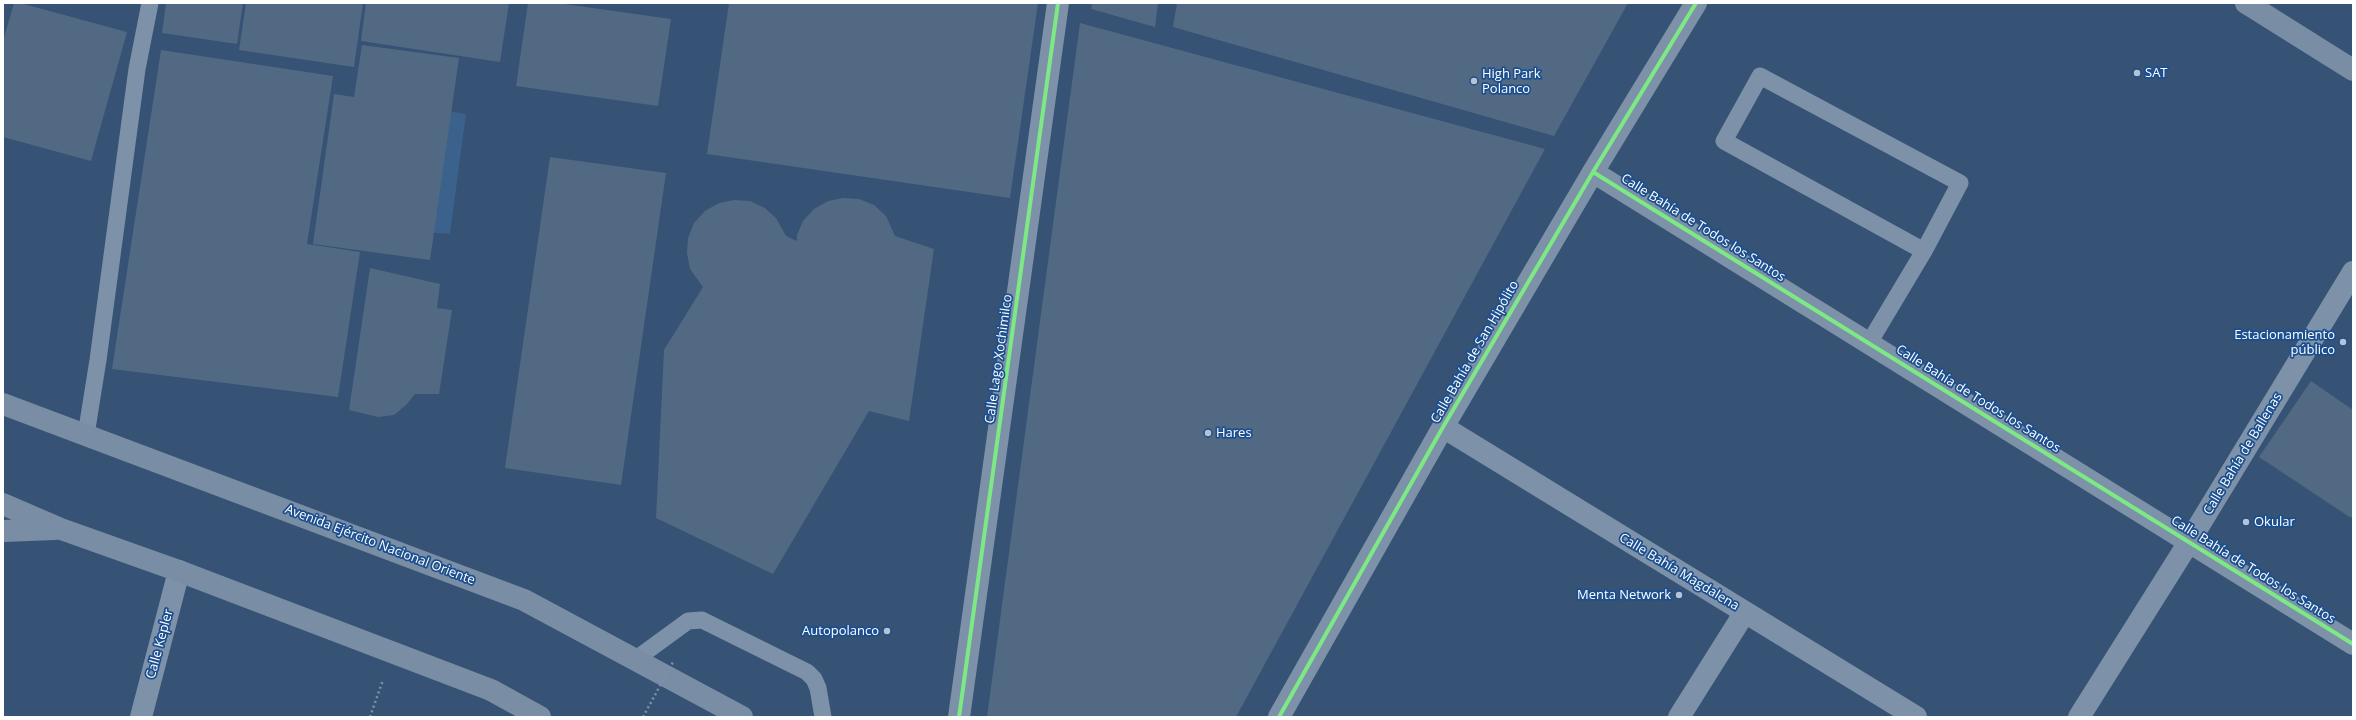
<!DOCTYPE html>
<meta charset="utf-8">
<style>
body{margin:0}
#map{position:relative;width:2356px;height:720px;overflow:hidden;background:#365274;font-family:"Open Sans",sans-serif}
canvas{display:block}
.frame{position:absolute;inset:0;border:4px solid #fff;pointer-events:none}
</style>
<div id="map">
<canvas width="2356" height="720"></canvas>
<div class="frame"></div>
</div>
<script>
const g = document.querySelector('canvas').getContext('2d');
g.lineJoin = 'round';
function fill(path, color) { g.fillStyle = color; g.fill(path, 'evenodd'); }
const toPath = rows => new Path2D(rows.map(r => 'M' + r).join(''));
function trace(path, color, width, dash) { g.strokeStyle = color; g.lineWidth = width; g.lineCap = dash ? 'butt' : 'round'; g.setLineDash(dash || []); g.stroke(path); }
function drawText(font, color, halo, rows, align = 'center') {
  g.font = font + ' "Open Sans",sans-serif'; g.lineWidth = 3.5; g.setLineDash([]); g.textBaseline = 'middle'; g.strokeStyle = halo; g.fillStyle = color; for (const [text, x, y, turn = 0] of rows) {
    g.save(); g.translate(x, y); g.rotate((+turn || 0) * Math.PI / 180); g.textAlign = isNaN(turn) ? turn : align; if (halo) g.strokeText(text, 0, 0); g.fillText(text, 0, 0); g.restore();
  }
}
const water = toPath([
 [406,104,466,114,450,234,389,229]
]);
const building = toPath([
 [14,3,20,3,127,32,91,161,3,137,3,41],
 [166,3,243,3,237,44,162,33],
 [246,3,363,3,354,67,239,50],
 [366,3,509,3,500,62,361,41],
 [528,3,557,3,671,19,658,106,516,86],
 [729,3,1038,3,1010,198,707,154],
 [1092,3,1158,3,1155,27,1091,9],
 [1177,3,1628,3,1554,136,1173,27],
 [1080,23,1545,149,1236,717,987,717],
 [362,45,459,58,430,260,313,244,334,94,354,97],
 [161,50,333,76,307,244,360,252,338,397,112,369],
 [550,157,666,173,621,485,505,468],
 [843,198,859,199,874,205,886,216,895,236,934,249,909,421,869,411,773,574,656,518,664,350,703,287,690,269,687,253,688,238,694,223,705,211,719,203,734,200,750,201,765,208,776,218,786,236,797,241,797,235,803,221,814,209,828,201],
 [370,268,440,284,437,308,452,310,439,394,415,394,406,405,394,415,378,417,349,410],
 [2311,381,2353,410,2353,515,2351,518,2259,457]
]);
const path = toPath([
 [370,717,383,680]
]);
const lane = toPath([
 [1869,343,1924,251,1960,183,1760,76,1724,141,1924,251],
 [86,435,98,360,137,69,150,3],
 [636,659,688,621,702,620,807,672,814,679,818,688,823,717]
]);
const street = toPath([
 [1593,172,2353,644],
 [1443,427,1916,717],
 [141,717,179,571],
 [959,717,1058,3],
 [1279,717,1443,427,1593,172,1696,3],
 [1679,717,1745,612],
 [2079,717,2189,542,2353,272]
]);
const secondary = toPath([
 [2246,3,2353,70],
 [3,404,524,600,742,717],
 [3,504,61,529,179,571,491,690,540,717],
 [3,531,55,529]
]);
const pathBridge = toPath([
 [643,717,673,662]
]);
const cycleway = toPath([
 [1593,172,2353,644],
 [959,717,1058,3],
 [1279,717,1443,427,1593,172,1696,3]
]);
const markers = [
 [2137,73,4,"#b9c2ce"],
 [1474,81,4,"#b9c2ce"],
 [2343,342,4,"#b9c2ce"],
 [1208,433,4,"#b9c2ce"],
 [2246,522,4,"#b9c2ce"],
 [1679,595,4,"#b9c2ce"],
 [887,631,4,"#b9c2ce"]
];
const poiNames = [
 ["SAT",2145,73],
 ["High Park",1482,74],
 ["Polanco",1482,89],
 ["Estacionamiento",2335,335,"right"],
 ["público",2335,350,"right"],
 ["Hares",1216,433],
 ["Okular",2254,522],
 ["Menta Network",1671,595,"right"],
 ["Autopolanco",879,631,"right"]
];
const streetNames = [
 ["Calle Bahía de Todos los Santos",1703,228,32],
 ["Calle Bahía de San Hipólito",1475,352,-60],
 ["Calle Lago Xochimilco",999,359,-82],
 ["Calle Bahía de Todos los Santos",1978,399,32],
 ["Calle Bahía de Ballenas",2243,454,-59],
 ["Avenida Ejército Nacional Oriente",380,545,21],
 ["Calle Bahía de Todos los Santos",2253,570,32],
 ["Calle Bahía Magdalena",1679,572,31],
 ["Calle Kepler",160,644,-75]
];
fill(water, '#3b618d');
fill(building, '#526984');
trace(path, '#7d92a8', 2.5, [2, 3]);
trace(lane, '#7d92a8', 17);
trace(street, '#7d92a8', 22);
trace(secondary, '#798da4', 22);
trace(pathBridge, '#7d92a8', 2.5, [2, 3]);
trace(cycleway, '#7ce984', 4);
for (const [x, y, r, color] of markers) { const dot = new Path2D(); dot.arc(x, y, r, 0, 2 * Math.PI); g.fillStyle = color; g.fill(dot); trace(dot, '#1b4f8f', 1.5); }
drawText('13px', '#fff', '#1b4f8f', poiNames, 'left');
drawText('13px', '#fff', '#1b4f8f', streetNames);
</script>
